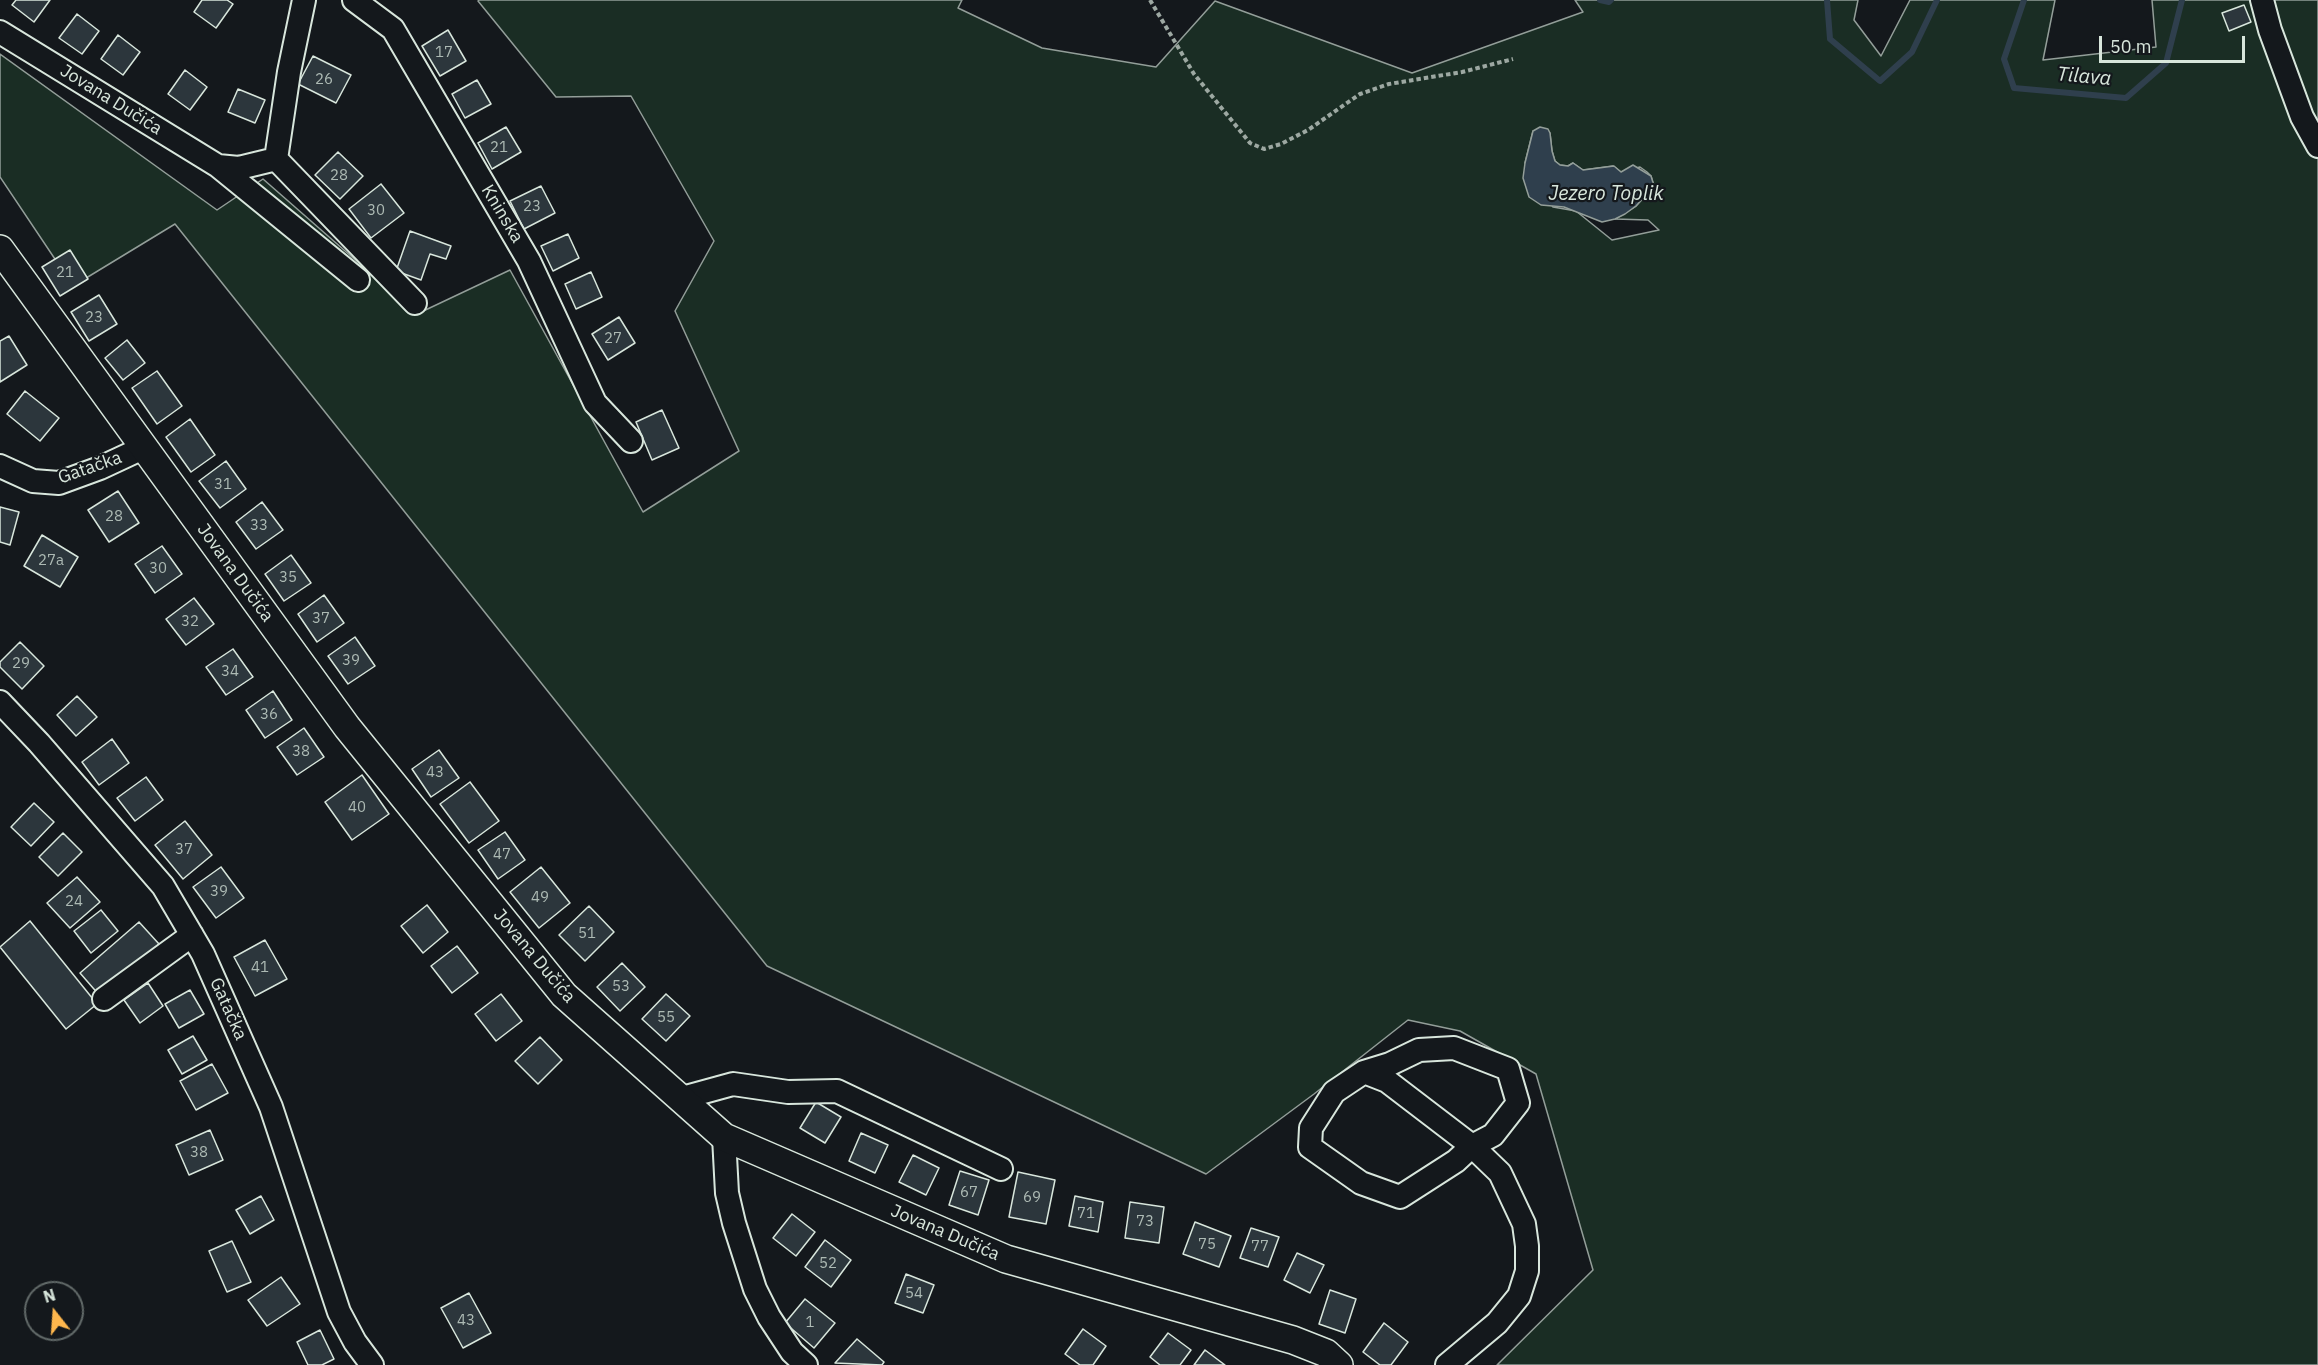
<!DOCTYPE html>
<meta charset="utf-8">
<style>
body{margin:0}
#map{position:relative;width:2318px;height:1365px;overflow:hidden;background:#14181c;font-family:"IBM Plex Sans",sans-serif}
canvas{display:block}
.north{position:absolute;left:24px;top:1281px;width:60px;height:60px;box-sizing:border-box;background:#14181c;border:2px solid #626a69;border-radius:50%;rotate:343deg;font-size:16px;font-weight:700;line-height:24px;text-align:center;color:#d8e6dc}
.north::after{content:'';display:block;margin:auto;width:21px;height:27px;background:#ffb74d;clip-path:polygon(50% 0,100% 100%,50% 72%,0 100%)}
.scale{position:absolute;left:2099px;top:36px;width:146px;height:27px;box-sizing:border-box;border:3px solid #d8e6dc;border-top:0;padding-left:8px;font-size:18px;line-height:21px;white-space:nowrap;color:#d8e6dc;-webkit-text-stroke:4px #14181c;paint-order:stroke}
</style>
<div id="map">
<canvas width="2318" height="1365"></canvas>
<div class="north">N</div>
<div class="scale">50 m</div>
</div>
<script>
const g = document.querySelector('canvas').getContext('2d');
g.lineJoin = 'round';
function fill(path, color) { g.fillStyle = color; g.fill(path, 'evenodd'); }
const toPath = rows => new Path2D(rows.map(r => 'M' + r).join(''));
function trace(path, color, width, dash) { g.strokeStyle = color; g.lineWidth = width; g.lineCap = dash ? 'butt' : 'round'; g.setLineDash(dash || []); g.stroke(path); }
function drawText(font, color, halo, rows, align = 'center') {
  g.font = font + ' "IBM Plex Sans",sans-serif'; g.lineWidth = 4.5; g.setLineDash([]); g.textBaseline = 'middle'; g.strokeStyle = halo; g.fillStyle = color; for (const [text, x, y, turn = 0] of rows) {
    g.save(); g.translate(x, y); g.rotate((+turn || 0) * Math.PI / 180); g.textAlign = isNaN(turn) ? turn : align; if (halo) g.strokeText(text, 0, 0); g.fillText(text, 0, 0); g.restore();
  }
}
const green = toPath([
 [479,0,962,0,958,8,1042,48,1156,67,1215,1,1412,73,1583,12,1575,0,1858,0,1854,20,1881,56,1910,0,2055,0,2043,60,2156,47,2152,0,2318,0,2318,1365,1497,1365,1593,1270,1536,1074,1460,1031,1408,1020,1314,1094,1206,1174,767,966,175,224,73,286,0,177,0,54,217,210,263,179,417,314,510,270,643,512,739,451,675,311,714,241,631,96,556,97,478,1,479,0],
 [1533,131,1550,133,1552,151,1555,161,1560,165,1568,166,1573,163,1583,170,1613,166,1621,172,1640,167,1647,172,1651,176,1654,186,1636,206,1615,219,1648,220,1659,230,1612,240,1576,211,1553,207,1525,163,1533,131]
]);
const water = toPath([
 [1540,127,1548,129,1550,133,1552,151,1555,161,1560,165,1568,166,1573,163,1583,170,1614,166,1621,172,1633,165,1651,176,1654,186,1636,206,1625,214,1615,219,1602,222,1564,207,1541,205,1529,197,1523,178,1525,163,1533,131,1540,127]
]);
const stream = toPath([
 [1600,0,1609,2,1611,0],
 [1827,0,1830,39,1880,81,1912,52,1937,0],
 [2024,0,2004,59,2014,88,2126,98,2166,63,2182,0]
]);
const building = toPath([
 [16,0,50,0,34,22,12,5,16,0],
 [202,0,227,0,233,4,216,28,194,12,202,0],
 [2244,5,2251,22,2229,31,2222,13,2244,5],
 [77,14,99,31,82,54,59,38,77,14],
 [448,30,466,61,440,76,422,46,448,30],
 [118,35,140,52,123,75,101,59,118,35],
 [313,56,351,75,336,103,298,84,313,56],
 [185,70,207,87,190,110,168,94,185,70],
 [477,80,491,104,465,118,452,94,477,80],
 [238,89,265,100,255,123,228,112,238,89],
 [506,127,521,152,492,169,478,143,506,127],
 [338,152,363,176,340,199,315,175,338,152],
 [381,184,404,213,371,238,349,209,381,184],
 [541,186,555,213,524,229,510,201,541,186],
 [410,231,451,246,446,259,430,254,421,280,396,271,410,231],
 [568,234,579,258,553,271,541,246,568,234],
 [70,250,88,279,60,296,42,267,70,250],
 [591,272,602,297,576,309,565,284,591,272],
 [99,295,117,324,89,341,71,312,99,295],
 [619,317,635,343,608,360,592,334,619,317],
 [9,336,27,365,0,382,0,341,9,336],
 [127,340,145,363,123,380,105,358,127,340],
 [157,371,182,406,157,424,132,388,157,371],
 [25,391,59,418,40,441,7,414,25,391],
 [662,410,679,448,652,460,636,422,662,410],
 [190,419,215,455,191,472,166,437,190,419],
 [226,461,246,489,220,508,199,481,226,461],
 [118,491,139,523,109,542,88,510,118,491],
 [262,502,283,530,256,549,236,522,262,502],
 [0,507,19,512,10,545,0,542,0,507],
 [42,535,78,557,60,587,24,566,42,535],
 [162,546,182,574,155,593,135,564,162,546],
 [291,555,311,583,284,601,265,574,291,555],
 [324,595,344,623,317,642,298,614,324,595],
 [194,598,214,624,186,645,166,619,194,598],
 [355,637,375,666,348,684,328,656,355,637],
 [20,642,44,666,22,689,0,667,0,662,20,642],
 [233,649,253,677,226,695,206,667,233,649],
 [273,691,292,720,265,738,246,710,273,691],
 [77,696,97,717,76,736,57,715,77,696],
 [304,728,324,757,297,775,277,747,304,728],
 [112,739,129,763,99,785,82,762,112,739],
 [439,750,459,778,431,797,412,769,439,750],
 [362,775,389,814,352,840,325,802,362,775],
 [146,777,163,800,135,821,117,798,146,777],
 [470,782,499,821,469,843,440,804,470,782],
 [34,803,54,822,31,846,11,827,34,803],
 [185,821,212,855,183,879,155,845,185,821],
 [505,832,525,860,498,879,478,850,505,832],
 [63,833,82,852,58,876,39,857,63,833],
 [221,867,244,898,216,918,193,887,221,867],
 [541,867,570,903,539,928,510,892,541,867],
 [77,877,100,902,70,928,47,903,77,877],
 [427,905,448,932,423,953,401,926,427,905],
 [589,906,614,932,585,961,559,935,589,906],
 [101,910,118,931,91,953,74,931,101,910],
 [30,921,97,1004,66,1029,0,947,30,921],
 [139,922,159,944,100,996,80,973,139,922],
 [265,940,287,979,255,996,234,957,265,940],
 [457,946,478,973,452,993,431,966,457,946],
 [622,963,645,987,620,1011,597,987,622,963],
 [148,983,163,1006,140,1023,124,1000,148,983],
 [190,990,204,1014,179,1028,165,1004,190,990],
 [501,994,522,1021,496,1041,475,1014,501,994],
 [666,994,690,1016,666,1041,642,1019,666,994],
 [193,1036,207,1060,182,1074,168,1050,193,1036],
 [540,1037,562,1060,538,1084,515,1061,540,1037],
 [212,1064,228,1093,196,1110,180,1081,212,1064],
 [816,1102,841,1117,825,1143,800,1128,816,1102],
 [210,1130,223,1160,189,1175,176,1145,210,1130],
 [861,1133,888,1145,875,1173,849,1161,861,1133],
 [913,1155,939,1168,926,1195,899,1182,913,1155],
 [960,1171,989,1180,978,1215,949,1205,960,1171],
 [1018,1172,1055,1180,1046,1224,1009,1217,1018,1172],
 [261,1196,274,1220,250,1234,236,1210,261,1196],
 [1075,1196,1103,1202,1098,1232,1069,1226,1075,1196],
 [1130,1202,1164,1207,1159,1243,1125,1238,1130,1202],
 [792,1214,815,1232,796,1256,773,1238,792,1214],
 [1195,1222,1231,1236,1219,1267,1183,1254,1195,1222],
 [1251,1228,1279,1237,1268,1267,1240,1258,1251,1228],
 [825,1240,851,1260,831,1287,805,1267,825,1240],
 [232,1241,251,1282,227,1292,209,1251,232,1241],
 [1297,1253,1324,1265,1310,1293,1284,1280,1297,1253],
 [906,1274,934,1285,923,1313,895,1303,906,1274],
 [281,1277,300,1304,267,1326,248,1300,281,1277],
 [1330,1290,1356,1299,1345,1333,1319,1324,1330,1290],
 [469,1293,491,1333,463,1348,441,1308,469,1293],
 [805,1299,835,1323,814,1348,785,1323,805,1299],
 [1384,1323,1408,1342,1391,1365,1380,1365,1363,1352,1384,1323],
 [1083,1329,1106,1346,1093,1365,1080,1365,1065,1354,1083,1329],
 [320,1330,334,1359,322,1365,308,1365,297,1342,320,1330],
 [1168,1333,1191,1350,1180,1365,1160,1365,1150,1357,1168,1333],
 [857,1339,884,1362,882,1365,835,1363,857,1339],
 [1205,1350,1225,1365,1194,1365,1205,1350]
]);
const path = toPath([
 [1150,0,1194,74,1250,143,1264,149,1281,144,1308,130,1360,94,1389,84,1462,72,1513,59]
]);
const minor = toPath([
 [354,0,393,29,529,261,595,403,631,441],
 [2262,0,2270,30,2302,117,2318,146],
 [0,32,218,166,239,168,276,159],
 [276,159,415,303],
 [276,159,289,72,304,0],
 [218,166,358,280],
 [0,466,33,481,59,483,100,468,145,447],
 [0,702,39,743,163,886,203,954,271,1107,339,1312,355,1342,372,1365],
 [104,999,192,935],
 [1364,1072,1390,1064,1419,1050,1454,1048,1508,1069,1518,1103,1493,1135,1472,1146,1456,1161,1400,1197,1361,1183,1310,1147,1311,1128,1334,1092,1364,1072,1387,1081,1472,1146,1500,1173,1524,1224,1527,1246,1527,1271,1519,1296,1497,1323,1447,1365],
 [682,1098,733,1084,788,1092,837,1091,1001,1169],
 [724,1137,727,1193,734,1223,755,1289,769,1317,792,1352,806,1365]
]);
const major = toPath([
 [0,249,347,727,564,995,724,1137,1006,1259,1293,1340,1326,1353,1339,1365]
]);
const numberNames = [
 ["17",444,53],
 ["26",324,80],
 ["21",499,148],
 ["28",339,176],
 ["23",532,207],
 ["30",376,211],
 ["21",65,273],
 ["23",94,318],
 ["27",613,339],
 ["31",223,485],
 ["28",114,517],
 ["33",259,526],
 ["27a",51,561],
 ["30",158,569],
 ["35",288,578],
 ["37",321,619],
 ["32",190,622],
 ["39",351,661],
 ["29",21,664],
 ["34",230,672],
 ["36",269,715],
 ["38",301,752],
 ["43",435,773],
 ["40",357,808],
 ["37",184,850],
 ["47",502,855],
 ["39",219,892],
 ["49",540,898],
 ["24",74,902],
 ["51",587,934],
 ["41",260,968],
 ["53",621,987],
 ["55",666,1018],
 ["38",199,1153],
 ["67",969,1193],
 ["69",1032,1198],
 ["71",1086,1214],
 ["73",1145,1222],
 ["75",1207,1245],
 ["77",1260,1247],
 ["52",828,1264],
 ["54",914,1294],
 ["43",466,1321],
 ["1",810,1323]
];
const streetNames = [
 ["Jovana Dučića",111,100,32],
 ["Kninska",502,214,59],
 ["Gatačka",90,468,-19],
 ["Jovana Dučića",235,573,54],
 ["Jovana Dučića",534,956,50],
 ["Gatačka",228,1009,66],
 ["Jovana Dučića",945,1233,23]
];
const waterNames = [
 ["Tilava",2084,77,5],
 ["Jezero Toplik",1606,194]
];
fill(green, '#1a2d24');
trace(green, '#939e99', 1.5);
fill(water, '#2f3f4d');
trace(water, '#939e99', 1.5);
trace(stream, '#2f3f4d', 6);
fill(building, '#2c363c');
trace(building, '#d8e6dc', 1.5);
trace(minor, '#d8e6dc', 26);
trace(major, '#d8e6dc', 30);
trace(path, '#9da8a2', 4, [4.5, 3]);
trace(minor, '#14181c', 22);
trace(major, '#14181c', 27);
drawText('15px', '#adbab4', null, numberNames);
drawText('18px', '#d8e6dc', '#14181c', streetNames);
drawText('italic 20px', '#d8e6dc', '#14181c', waterNames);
</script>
